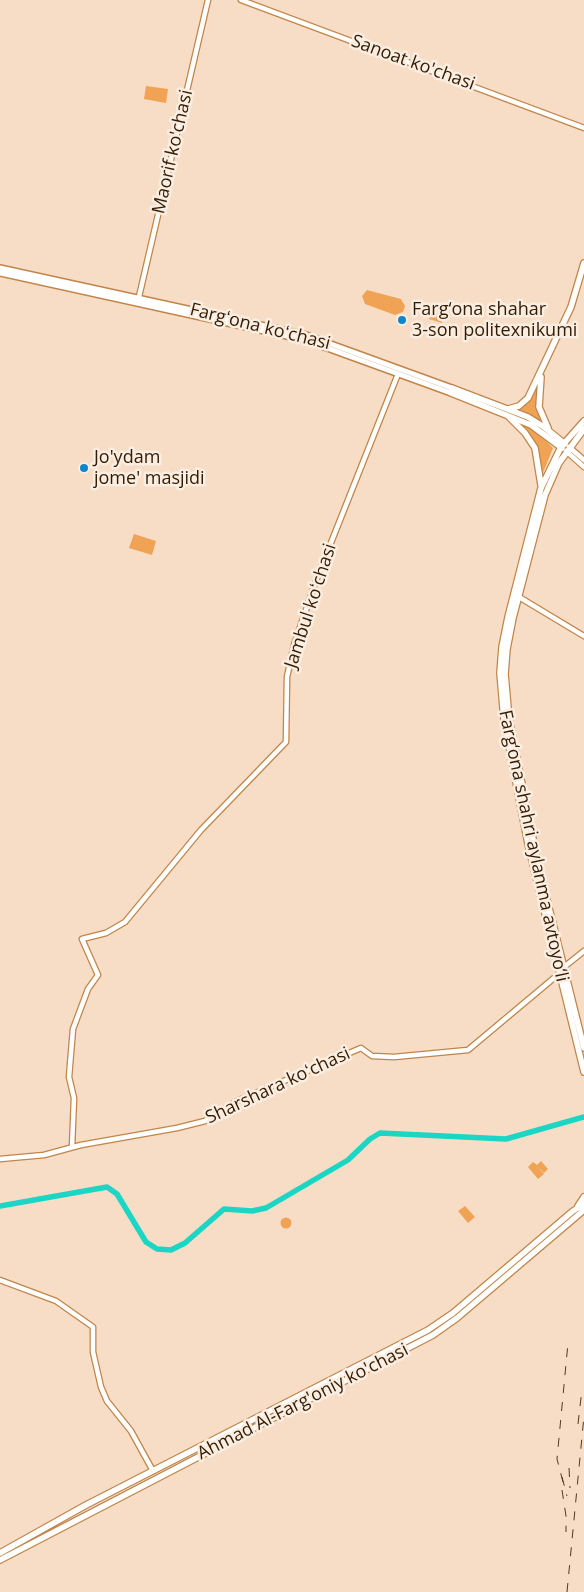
<!DOCTYPE html>
<meta charset="utf-8">
<style>
body{margin:0}
canvas{display:block;background:#f7ddc5}
</style>
<canvas width="584" height="1592"></canvas>
<script>
const g = document.querySelector('canvas').getContext('2d');
g.lineJoin = 'round';
function fill(path, color) { g.fillStyle = color; g.fill(path, 'evenodd'); }
const toPath = rows => new Path2D(rows.map(r => 'M' + r).join(''));
function trace(path, color, width, dash) { g.strokeStyle = color; g.lineWidth = width; g.lineCap = dash ? 'butt' : 'round'; g.setLineDash(dash || []); g.stroke(path); }
function drawText(font, color, halo, rows, align = 'center') {
  g.font = font + ' "Open Sans",sans-serif'; g.lineWidth = 5; g.setLineDash([]); g.textBaseline = 'middle'; g.strokeStyle = halo; g.fillStyle = color; for (const [text, x, y, turn = 0] of rows) {
    g.save(); g.translate(x, y); g.rotate((+turn || 0) * Math.PI / 180); g.textAlign = isNaN(turn) ? turn : align; if (halo) g.strokeText(text, 0, 0); g.fillText(text, 0, 0); g.restore();
  }
}
const green = toPath([
 [146,86,168,89,166,103,144,99],
 [367,290,401,299,405,306,403,312,395,315,365,304,362,296],
 [431,312,444,316,442,323,429,319],
 [536,387,537,409,541,421,519,409,528,403],
 [520,422,537,432,553,448,543,473,536,445],
 [134,534,156,541,152,555,129,548],
 [541,1161,548,1169,544,1173,537,1166,544,1174,538,1179,528,1167,533,1162,537,1165],
 [465,1206,475,1217,468,1223,458,1211],
 '280.5 1223a5.5 5.5 0 1 1 11 0a5.5 5.5 0 1 1-11 0Z'
]);
const river = toPath([
 [0,1206,107,1187,117,1194,146,1242,157,1249,171,1250,185,1243,224,1209,252,1211,266,1208,348,1160,370,1139,380,1133,506,1139,584,1117]
]);
const secondary = toPath([
 [241,0,584,128],
 [138,301,208,0],
 [569,447,584,460],
 [566,451,584,467],
 [519,597,584,636],
 [564,967,584,951],
 [72,1147,74,1098,69,1077,73,1029,88,989,98,975,82,939,106,933,125,922,201,830,286,742,287,677,294,645,317,578,398,374],
 [0,1159,44,1155,81,1145,177,1128,205,1121,237,1101,361,1048,372,1056,394,1057,468,1050,554,978,560,976],
 [0,1280,56,1301,93,1327,93,1352,101,1387,107,1401,131,1431,153,1471]
]);
const primary = toPath([
 [0,268,306,335,452,388],
 [0,273,305,340,451,393]
]);
const highway = toPath([
 [541,377,539,407,548,428],
 [508,409,519,406,528,398,571,307,584,263],
 [509,417,525,433,535,448,541,485],
 [584,421,561,447,541,488,508,617,502,647,500,673,504,720,528,844,584,1072],
 [584,429,559,463,545,495,513,618,507,649,505,674,509,719,538,864,584,1048],
 [562,448,531,425,451,393,452,388,528,417,544,427,565,444],
 [578,1206,584,1197],
 [0,1553,86,1505,428,1330,453,1313,573,1211,584,1204],
 [0,1560,433,1335,457,1318,584,1210]
]);
const rail = toPath([
 [578,1424,582,1389],
 [569,1468,570,1488],
 [562,1477,567,1496],
 [563,1482,557,1459,568,1343],
 [562,1490,566,1516,566,1532],
 [567,1592,584,1416]
]);
const markers = [
 [402,320,5,"#0c86ce"],
 [84,468,5,"#0c86ce"]
];
const streetNames = [
 ["Sanoat ko'chasi",413,63,20],
 ["Maorif ko'chasi",173,152,-77],
 ["Fargʻona koʻchasi",260,327,14],
 ["Jambul koʻchasi",311,606,-72],
 ["Farg‘ona shahri aylanma avtoyo‘li",533,846,78],
 ["Sharshara koʻchasi",278,1086,-25],
 ["Ahmad Al-Farg'oniy ko'chasi",303,1402,-27]
];
const poiNames = [
 ["Farg‘ona shahar",412,310],
 ["3-son politexnikumi",412,331],
 ["Jo'ydam",94,458],
 ["jome' masjidi",94,479]
];
fill(green, '#f0a355');
trace(river, '#1bd6c4', 5.5);
trace(secondary, '#c18549', 7);
trace(primary, '#c18549', 8);
trace(highway, '#c18549', 8);
trace(secondary, '#fff', 4.5);
trace(primary, '#fff', 5);
trace(highway, '#fff', 5.5);
trace(rail, '#50391f', 1, [9, 9]);
for (const [x, y, r, color] of markers) { const dot = new Path2D(); dot.arc(x, y, r, 0, 2 * Math.PI); g.fillStyle = color; g.fill(dot); trace(dot, '#faede1', 2); }
drawText('18px', '#331c02', '#faede1', streetNames);
drawText('18px', '#331c02', '#faede1', poiNames, 'left');
</script>
